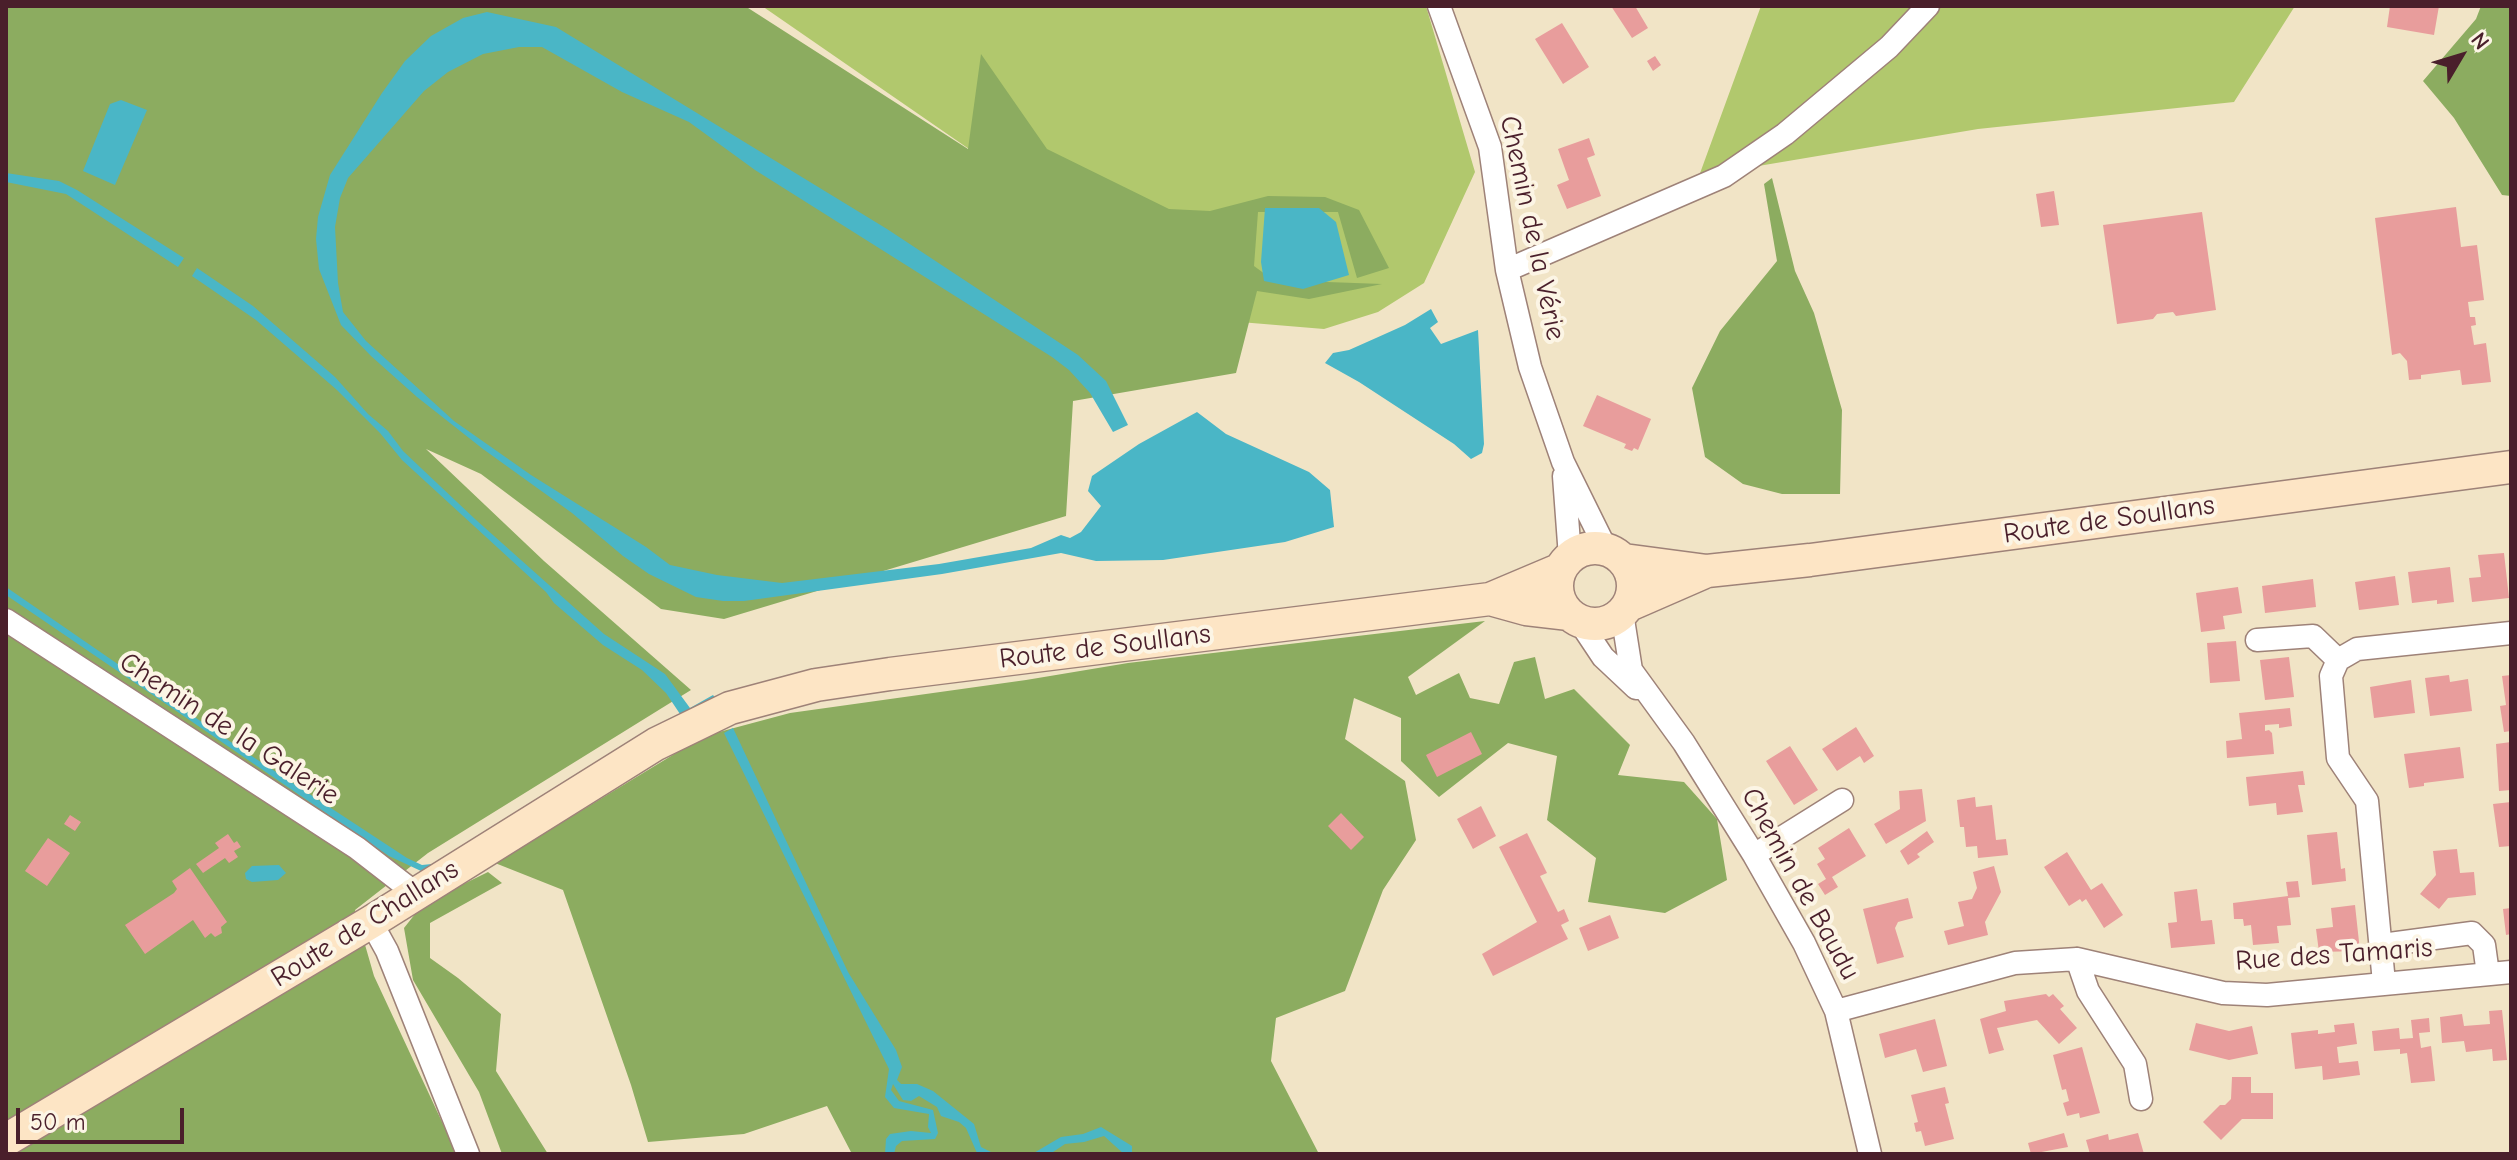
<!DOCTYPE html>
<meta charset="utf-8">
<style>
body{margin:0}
#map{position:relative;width:2517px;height:1160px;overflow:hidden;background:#f1e4c6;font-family:"Comic Neue",sans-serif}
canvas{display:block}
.frame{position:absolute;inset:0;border:8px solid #4a1f2b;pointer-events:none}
.north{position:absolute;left:2421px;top:16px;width:80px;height:80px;-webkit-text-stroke:6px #fcf5e5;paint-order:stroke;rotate:52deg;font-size:22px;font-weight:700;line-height:32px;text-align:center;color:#4a1f2b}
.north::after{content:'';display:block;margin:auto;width:28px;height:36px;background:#4a1f2b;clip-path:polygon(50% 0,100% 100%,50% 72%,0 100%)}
.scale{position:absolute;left:16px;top:1108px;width:168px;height:36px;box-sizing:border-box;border:4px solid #4a1f2b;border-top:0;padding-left:10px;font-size:24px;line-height:28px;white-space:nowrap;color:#4a1f2b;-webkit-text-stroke:6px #fcf5e5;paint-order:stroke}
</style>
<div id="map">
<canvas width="2517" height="1160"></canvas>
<div class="frame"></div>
<div class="north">N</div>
<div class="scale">50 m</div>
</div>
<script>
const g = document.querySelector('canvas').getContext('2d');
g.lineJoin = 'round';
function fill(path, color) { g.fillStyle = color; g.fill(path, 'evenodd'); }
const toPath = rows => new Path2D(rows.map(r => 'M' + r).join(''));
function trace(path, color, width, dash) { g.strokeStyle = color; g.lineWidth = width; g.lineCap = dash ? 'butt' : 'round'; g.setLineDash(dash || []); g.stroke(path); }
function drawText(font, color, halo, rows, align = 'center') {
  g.font = font + ' "Comic Neue",sans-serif'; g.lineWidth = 8; g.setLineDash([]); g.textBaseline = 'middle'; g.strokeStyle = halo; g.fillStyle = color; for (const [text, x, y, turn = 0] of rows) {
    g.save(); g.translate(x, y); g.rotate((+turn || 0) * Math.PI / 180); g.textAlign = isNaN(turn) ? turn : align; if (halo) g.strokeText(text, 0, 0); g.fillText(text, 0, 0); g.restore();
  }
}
const green = toPath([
 [762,6,1426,6,1475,172,1424,283,1378,312,1324,329,1240,322,969,149],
 [1761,6,2295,6,2234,102,1978,129,1699,176]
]);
const forest = toPath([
 [6,6,745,6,968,149,981,54,1047,149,1169,209,1210,211,1268,196,1325,197,1359,210,1389,268,1357,278,1338,212,1258,212,1254,266,1273,280,1382,284,1309,299,1257,291,1236,373,1073,401,1066,516,724,619,661,609,481,474,426,449,544,561,691,690,428,853,355,910,374,976,457,1154,6,1154],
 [2481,6,2511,6,2511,196,2502,195,2454,118,2423,81,2476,19],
 [1772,178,1795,271,1814,313,1842,410,1840,494,1782,494,1743,484,1705,457,1692,388,1720,331,1777,261,1764,184],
 [1485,621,1408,677,1416,695,1459,673,1470,698,1499,704,1514,662,1535,657,1545,699,1574,689,1630,745,1618,775,1684,782,1717,819,1727,880,1665,913,1588,902,1596,858,1547,820,1557,756,1508,743,1439,797,1401,761,1401,718,1354,698,1345,739,1405,781,1416,840,1383,890,1345,991,1276,1018,1271,1061,1319,1154,852,1154,827,1106,744,1134,648,1142,631,1085,563,890,495,863,704,736,790,713,1026,680,1128,663],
 [488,872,502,883,430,923,430,958,458,978,501,1014,496,1071,548,1154,502,1154,479,1092,413,980,404,928,423,904]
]);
const water = toPath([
 [487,12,556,27,887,229,1078,355,1106,381,1128,425,1113,432,1090,393,1069,370,1052,357,755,170,689,122,622,92,542,47,519,47,483,54,448,72,424,91,348,178,340,198,335,227,338,283,343,312,366,341,454,421,531,475,646,547,670,565,717,575,782,583,939,564,1031,548,1061,535,1070,538,1081,532,1101,506,1088,491,1092,476,1139,444,1197,412,1226,434,1309,472,1330,490,1334,527,1285,542,1163,560,1096,561,1061,553,942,574,744,601,723,601,696,597,649,574,623,556,572,513,483,449,417,397,371,356,341,325,319,269,316,239,318,217,330,175,382,93,405,61,431,36,463,18],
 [121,100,147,110,115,185,83,171,110,104],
 [6,173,59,181,77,190,184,258,178,267,66,194,6,182],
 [1265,208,1319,208,1336,222,1349,275,1303,289,1264,281,1261,262],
 [197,268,253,306,335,377,368,414,388,431,403,451,475,519,604,634,665,674,690,708,713,695,717,700,428,871,421,871,389,856,6,595,6,587,241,749,407,858,422,865,432,864,680,714,666,693,642,670,603,645,554,603,546,592,402,460,380,433,337,390,256,320,192,276],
 [1431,309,1438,322,1430,328,1441,344,1478,330,1484,444,1482,453,1471,459,1454,444,1359,382,1325,363,1333,353,1349,350,1376,338,1405,325],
 [733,728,848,972,896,1050,902,1067,897,1080,901,1084,917,1084,933,1091,974,1124,981,1147,995,1154,977,1153,966,1128,959,1122,941,1116,937,1107,919,1096,911,1101,903,1100,893,1084,891,1090,899,1101,933,1110,938,1133,935,1139,902,1141,896,1146,894,1154,885,1154,886,1139,890,1134,911,1131,931,1133,928,1127,929,1114,894,1108,885,1097,889,1069,724,733],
 [279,865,286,873,278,880,252,882,246,879,245,873,252,866],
 [1101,1127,1132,1146,1132,1154,1124,1154,1104,1136,1084,1142,1065,1144,1050,1154,1032,1154,1061,1137,1083,1134]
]);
const building = toPath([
 [1611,6,1635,6,1648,28,1632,38],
 [2390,6,2439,6,2434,35,2387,27],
 [1562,23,1589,67,1563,84,1535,39],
 [1655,56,1661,65,1653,71,1647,61],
 [1589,138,1595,155,1587,158,1601,196,1567,209,1557,185,1569,180,1558,149],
 [2054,191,2059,225,2041,227,2036,194],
 [2456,207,2461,247,2477,245,2484,300,2468,302,2470,317,2475,317,2476,325,2471,326,2474,345,2486,343,2491,382,2462,385,2460,370,2421,375,2421,379,2409,380,2407,361,2400,353,2392,355,2375,218],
 [2202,212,2216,310,2176,316,2173,312,2157,314,2153,319,2117,324,2103,225],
 [1597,395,1651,419,1638,450,1634,448,1632,451,1624,448,1626,444,1583,426],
 [2504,553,2509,598,2472,602,2469,578,2481,577,2478,555],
 [2450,567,2454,602,2437,604,2437,600,2412,603,2408,572],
 [2395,576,2399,605,2359,610,2355,582],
 [2313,579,2316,607,2265,613,2262,586],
 [2238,587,2242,613,2223,616,2225,629,2201,632,2196,593],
 [2236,641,2240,681,2210,683,2207,643],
 [2289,657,2294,697,2265,700,2260,660],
 [2449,675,2450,682,2468,679,2472,711,2430,716,2425,678],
 [2511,675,2511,731,2504,732,2500,706,2506,705,2502,676],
 [2411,680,2415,713,2374,718,2370,687],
 [2290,708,2292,726,2279,728,2279,724,2265,725,2265,731,2269,730,2272,733,2274,754,2227,758,2226,741,2242,739,2239,713],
 [1856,727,1874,756,1864,763,1860,756,1837,771,1822,749],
 [1471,732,1482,754,1437,777,1426,755],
 [2511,742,2511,790,2499,791,2496,744],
 [1790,746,1818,790,1794,805,1766,761],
 [2460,747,2464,778,2424,783,2424,786,2409,788,2404,754],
 [2303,771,2305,785,2298,785,2303,812,2277,815,2276,803,2249,806,2246,777],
 [1922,789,1926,821,1886,844,1874,824,1900,809,1899,791],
 [1975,797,1976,807,1992,805,1996,840,2006,839,2008,855,1978,858,1977,846,1966,847,1964,827,1960,827,1957,800],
 [2511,802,2511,846,2499,847,2493,804],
 [1481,806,1496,836,1473,849,1457,819],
 [1341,813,1364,837,1351,850,1328,826],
 [70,815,81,822,75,831,64,824],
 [1849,828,1866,856,1832,877,1838,887,1825,895,1818,884,1826,879,1817,864,1825,859,1818,848],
 [1927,831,1934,842,1917,854,1920,857,1908,865,1900,851],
 [2337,832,2341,869,2345,868,2346,881,2312,885,2307,835],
 [1527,833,1547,873,1540,876,1558,912,1564,909,1569,921,1561,925,1568,939,1493,976,1482,954,1537,922,1499,847],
 [228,834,234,843,237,841,241,847,234,851,238,857,229,863,225,858,203,873,196,864,219,848,215,843],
 [48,838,70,853,47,886,25,871],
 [2457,849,2460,873,2474,872,2476,895,2448,898,2439,909,2420,894,2436,875,2433,851],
 [2067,852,2091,890,2102,883,2123,915,2104,928,2086,899,2082,902,2080,899,2069,906,2044,867],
 [1994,866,2001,892,1985,922,1988,935,1948,945,1944,931,1964,926,1958,902,1972,899,1977,888,1973,872],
 [190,868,227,922,221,927,222,933,215,937,211,933,205,938,193,920,145,954,125,925,174,893,177,889,172,881],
 [2298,881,2300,897,2288,898,2291,925,2277,926,2279,943,2253,945,2251,925,2244,926,2243,919,2234,919,2233,903,2288,896,2286,882],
 [2197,889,2201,921,2212,920,2215,944,2171,948,2168,923,2177,922,2174,892],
 [1908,898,1913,918,1898,922,1895,928,1904,957,1877,964,1863,909],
 [2355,905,2360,951,2319,952,2316,929,2333,927,2331,908],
 [2511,908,2511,934,2506,935,2503,909],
 [1610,915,1619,938,1588,951,1579,928],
 [2046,994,2049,997,2053,994,2064,1006,2060,1009,2077,1028,2059,1044,2037,1020,1997,1028,2004,1050,1989,1054,1980,1019,2006,1011,2004,1001],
 [2502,1010,2507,1060,2493,1061,2492,1049,2466,1052,2464,1041,2442,1043,2440,1017,2462,1014,2464,1026,2490,1024,2489,1011],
 [2429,1018,2430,1032,2419,1033,2421,1048,2431,1046,2435,1081,2411,1083,2407,1053,2400,1054,2400,1049,2374,1051,2372,1031,2399,1028,2400,1039,2413,1038,2411,1020],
 [1935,1019,1947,1066,1923,1072,1916,1049,1885,1058,1879,1034],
 [2196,1023,2229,1031,2252,1026,2258,1054,2229,1060,2189,1050],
 [2354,1023,2357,1044,2337,1047,2339,1063,2358,1061,2360,1075,2323,1080,2322,1066,2295,1069,2291,1033,2318,1030,2318,1034,2335,1032,2334,1025],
 [2082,1047,2100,1113,2080,1118,2079,1113,2067,1116,2063,1103,2069,1101,2066,1089,2062,1090,2053,1055],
 [2232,1077,2251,1077,2251,1093,2273,1093,2273,1119,2242,1119,2221,1140,2203,1122,2220,1105,2225,1105,2231,1099],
 [1945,1087,1949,1103,1945,1104,1954,1139,1925,1146,1921,1131,1916,1132,1914,1123,1918,1122,1911,1095],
 [2064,1133,2068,1147,2031,1154,2028,1143],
 [2138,1133,2144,1154,2090,1154,2086,1140,2108,1134,2109,1140]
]);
const minor = toPath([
 [1439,6,1490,147,1507,270,1530,367,1563,462,1606,549],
 [1507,270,1724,176,1785,134,1889,47,1928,6],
 [1564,476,1570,557],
 [1622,613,1631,670,1684,743,1754,855,1804,943,1836,1011,1870,1154],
 [6,620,357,848,406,886,412,896],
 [1579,621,1603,657,1636,688],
 [2257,640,2313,636,2338,660],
 [1754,855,1842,800],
 [371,922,387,951,468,1154],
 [2382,945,2472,933,2484,945,2488,974],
 [2077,959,2088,991,2135,1064,2141,1099],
 [2384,983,2367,801,2338,758,2331,676,2338,660,2357,649,2511,633],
 [1836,1011,2015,963,2077,959,2223,993,2267,995,2511,972]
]);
const secondary = toPath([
 '1557 586a38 38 0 1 1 76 0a38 38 0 1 1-76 0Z',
 [1624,560,1707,571,1810,560,2511,467],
 [1490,599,1526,609,1569,614],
 [1629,605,1707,571],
 [6,1140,371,922,656,744,730,708,816,685,890,674,1490,599,1561,569]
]);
const streetNames = [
 ["Chemin de la Vérie",1532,228,78],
 ["Route de Soullans",2109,520,-8],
 ["Route de Soullans",1105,647,-7],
 ["Chemin de la Galerie",229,729,33],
 ["Chemin de Baudu",1800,884,61],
 ["Route de Challans",365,924,-32],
 ["Rue des Tamaris",2334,955,-4]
];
fill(green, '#b1c86d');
fill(forest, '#8cac60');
fill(water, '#4ab6c6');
fill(building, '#e89d9c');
trace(minor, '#9e8278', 25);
trace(secondary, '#9e8278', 35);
trace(minor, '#fff', 22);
trace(secondary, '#fde5c5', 32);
drawText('28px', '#4a1f2b', '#fcf5e5', streetNames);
</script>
